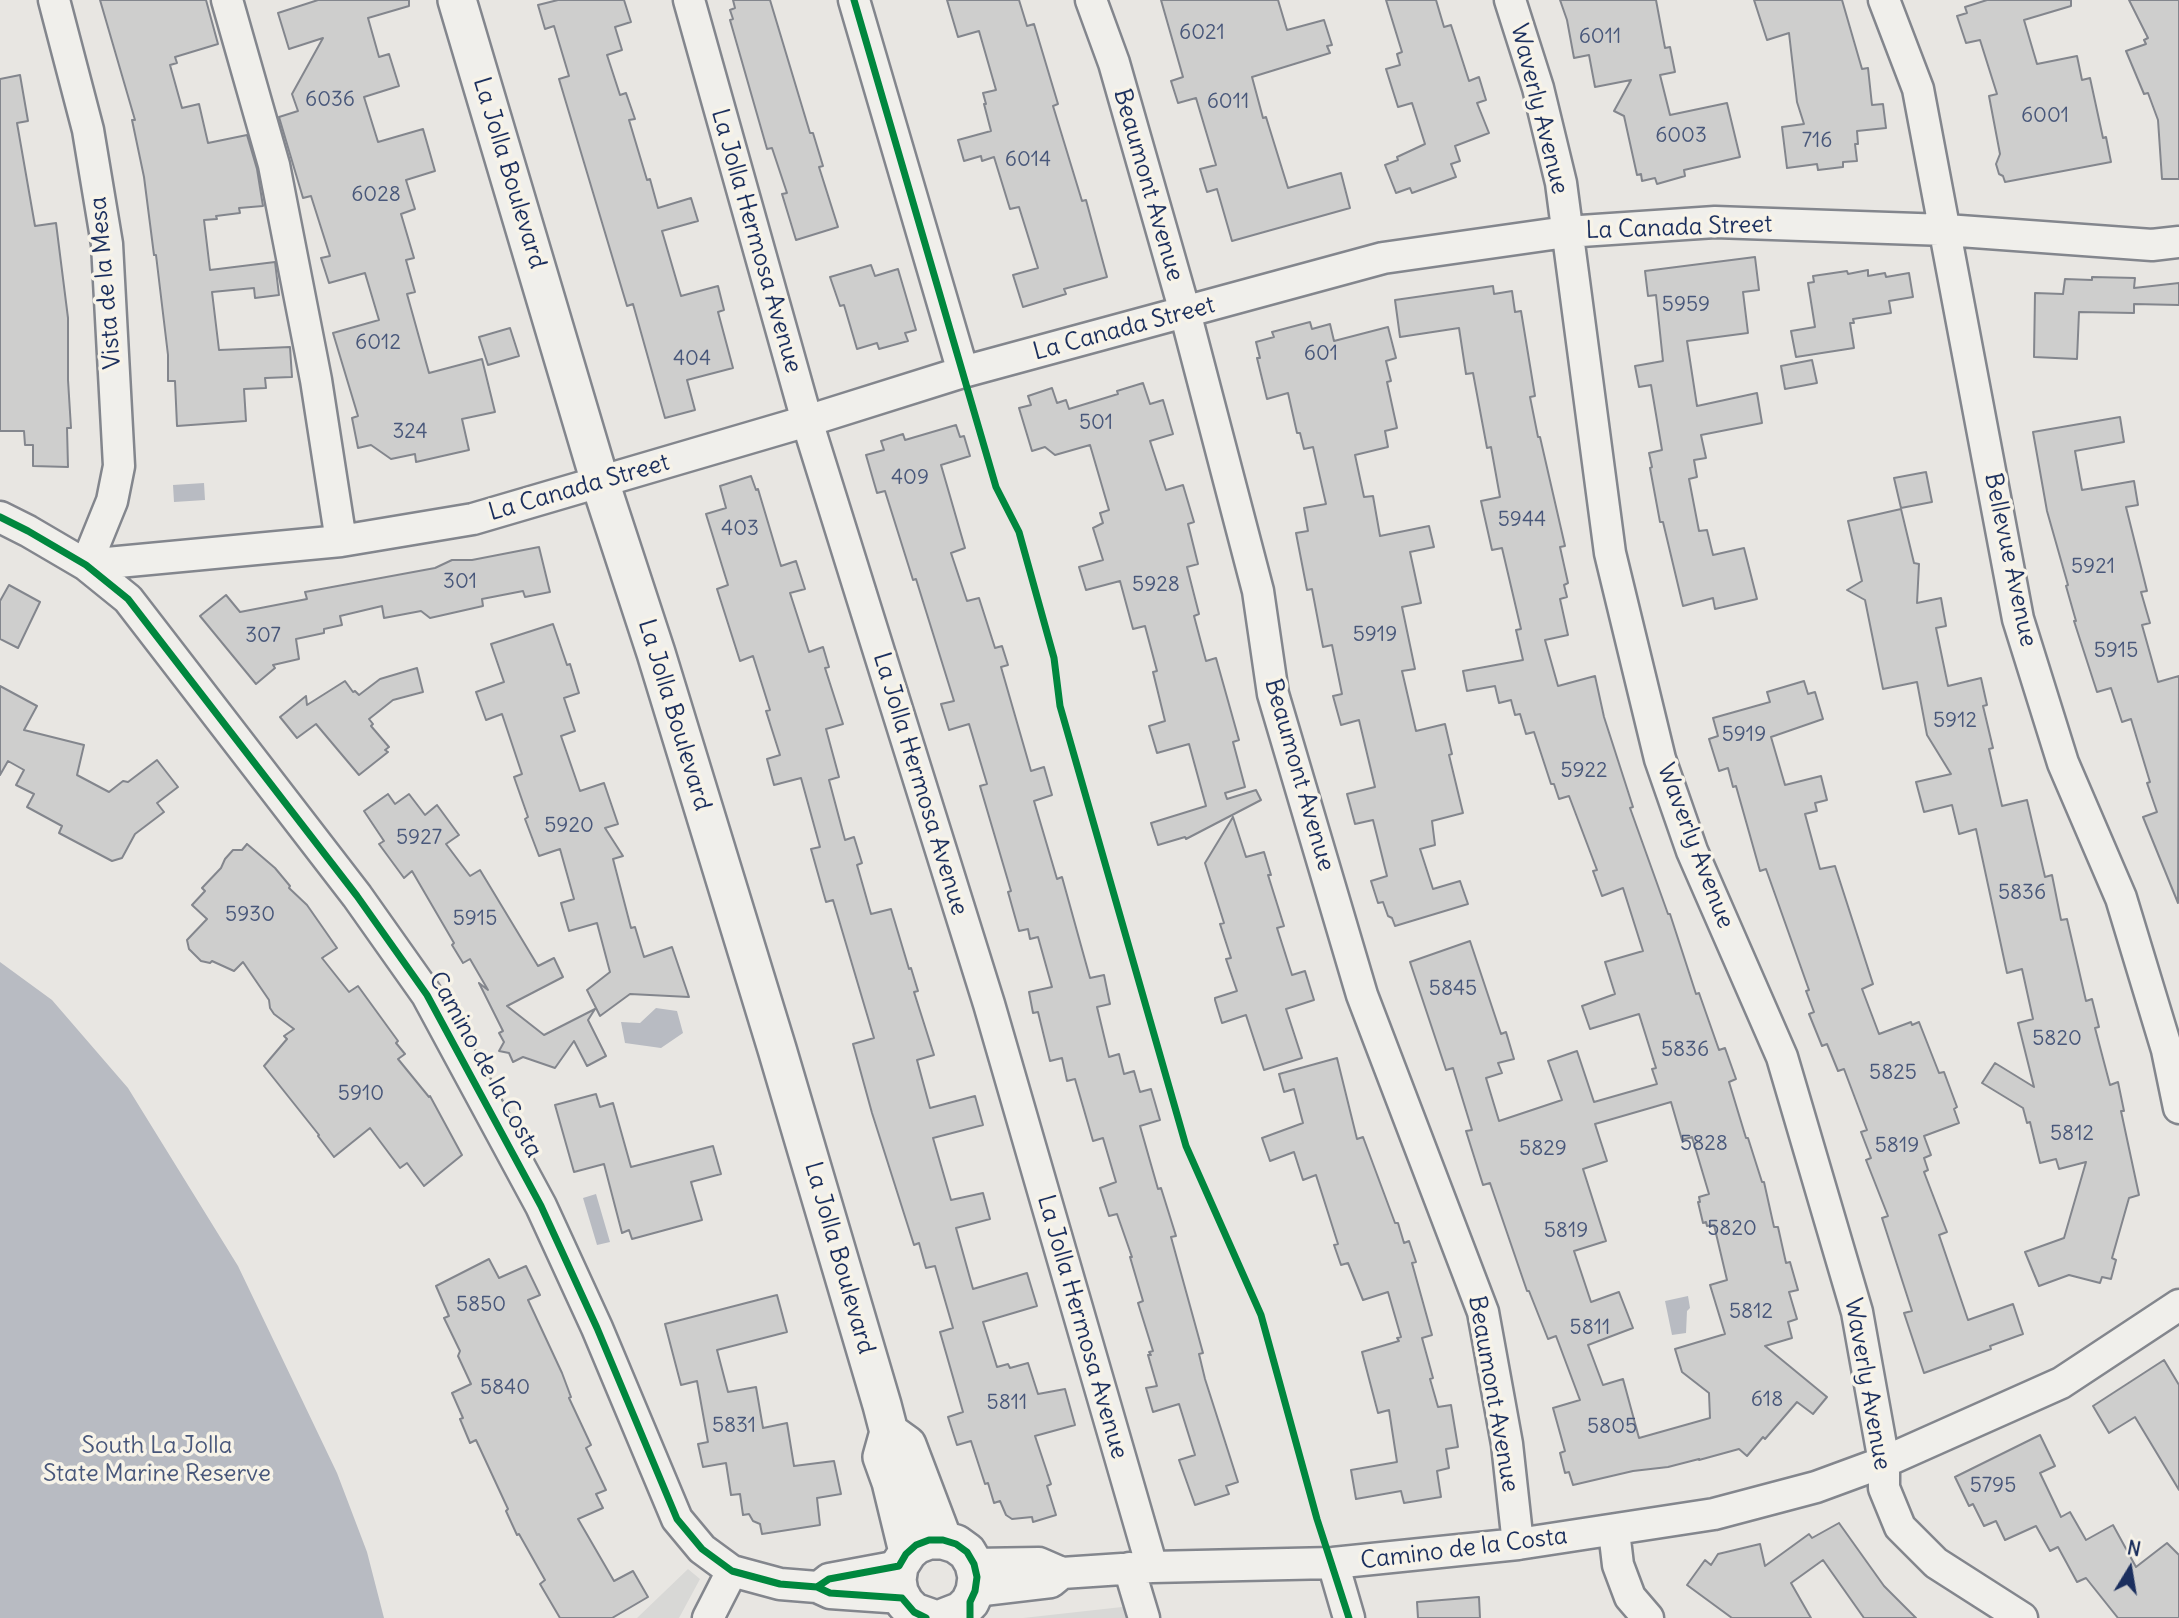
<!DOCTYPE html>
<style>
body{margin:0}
#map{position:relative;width:2179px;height:1618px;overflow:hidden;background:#e8e6e2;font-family:Delius,sans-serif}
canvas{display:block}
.north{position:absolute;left:2095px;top:1534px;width:70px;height:70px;-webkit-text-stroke:5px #f7f3e8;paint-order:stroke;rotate:11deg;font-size:19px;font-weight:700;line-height:28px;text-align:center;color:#1b2f5e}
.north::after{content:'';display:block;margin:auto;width:24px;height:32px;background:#1b2f5e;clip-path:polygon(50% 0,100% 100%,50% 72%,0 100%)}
</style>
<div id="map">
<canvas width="2179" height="1618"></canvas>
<div class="north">N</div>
</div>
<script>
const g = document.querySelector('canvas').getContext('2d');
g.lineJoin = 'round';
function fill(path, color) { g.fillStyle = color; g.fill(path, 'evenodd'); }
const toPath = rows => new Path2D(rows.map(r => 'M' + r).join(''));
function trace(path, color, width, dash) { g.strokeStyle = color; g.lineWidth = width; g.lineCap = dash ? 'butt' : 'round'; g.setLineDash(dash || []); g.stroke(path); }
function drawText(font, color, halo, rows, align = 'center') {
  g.font = font + ' Delius,sans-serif'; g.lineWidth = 7; g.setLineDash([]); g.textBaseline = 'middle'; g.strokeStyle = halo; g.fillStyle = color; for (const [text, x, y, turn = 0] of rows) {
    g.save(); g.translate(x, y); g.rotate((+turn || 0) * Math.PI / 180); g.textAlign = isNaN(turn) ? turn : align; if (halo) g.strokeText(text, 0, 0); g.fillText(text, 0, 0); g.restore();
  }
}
const built = toPath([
 [688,1569,700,1579,679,1618,637,1618],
 [1131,1606,1135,1618,1023,1618]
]);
const water = toPath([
 [204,483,205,500,174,502,173,485],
 [0,962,52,1000,128,1088,238,1266,337,1473,367,1552,384,1618,0,1618],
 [656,1008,677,1011,683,1033,661,1048,625,1043,621,1022,640,1023],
 [596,1194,610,1242,597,1245,583,1198],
 [1688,1296,1690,1308,1687,1311,1686,1333,1672,1335,1665,1301]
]);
const building = toPath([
 [100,0,206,0,218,44,175,57,177,63,170,65,182,108,199,104,208,143,247,135,257,169,263,206,239,208,240,213,216,216,217,219,204,220,210,270,275,262,279,295,255,298,254,288,212,292,219,350,290,347,292,377,265,378,266,388,244,389,246,421,177,426,175,381,168,381,168,355,156,255,154,255,144,177,132,120,135,120,100,0],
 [318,0,409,0,409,6,368,18,379,57,389,54,399,86,364,97,378,142,423,129,435,171,406,180,415,209,401,214,414,258,406,260,415,292,407,294,429,373,482,359,495,412,462,419,469,450,416,462,415,454,391,459,371,445,358,448,352,418,358,416,333,333,379,320,365,273,329,283,321,258,330,256,311,196,303,198,279,117,298,111,292,94,323,38,289,49,278,13,318,0],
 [558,0,624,0,631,22,615,27,622,50,607,55,620,95,626,93,635,119,629,120,647,180,650,179,658,208,691,198,698,221,662,231,681,296,718,286,724,310,718,312,733,368,687,380,695,410,665,418,633,304,627,306,559,79,569,76,554,26,545,29,538,5,558,0],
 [733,0,770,0,810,133,813,133,823,166,819,167,838,227,796,240,782,194,787,193,772,148,767,149,730,20,733,19,730,10,735,8,733,0],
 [947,0,1019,0,1027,26,1034,24,1058,104,1053,106,1082,201,1086,200,1107,277,1064,289,1066,294,1023,307,1013,275,1038,268,1019,207,1010,209,994,157,982,161,981,156,964,161,958,140,991,131,984,104,986,104,983,93,996,90,979,31,958,37,947,0],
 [1161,0,1278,0,1287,30,1324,20,1332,45,1327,46,1330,53,1252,77,1263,118,1266,117,1288,188,1341,173,1350,208,1232,241,1217,189,1207,192,1200,169,1216,165,1196,98,1178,103,1171,81,1183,77,1161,0],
 [1386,0,1436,0,1444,27,1451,25,1469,81,1479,77,1486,100,1477,103,1489,133,1455,146,1460,161,1451,164,1456,177,1412,193,1410,188,1396,193,1385,165,1398,160,1397,157,1425,144,1412,103,1398,107,1386,69,1400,65,1397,54,1402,52,1386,0],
 [1560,0,1656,0,1665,48,1670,47,1675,72,1660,75,1670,115,1727,103,1740,157,1684,170,1685,176,1657,184,1655,178,1642,181,1641,174,1637,175,1624,116,1614,111,1631,80,1595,87,1589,55,1574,58,1567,20,1560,0],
 [1754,0,1842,0,1862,69,1868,68,1872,105,1883,104,1886,128,1857,131,1858,144,1855,144,1857,161,1843,162,1843,167,1818,170,1817,164,1787,168,1782,127,1804,124,1797,102,1789,33,1767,40,1754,0],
 [1987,0,2071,0,2071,6,2024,20,2037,64,2077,56,2082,80,2090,78,2103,138,2106,137,2111,162,2005,182,2003,176,1999,174,1996,164,2000,154,1989,96,1997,94,1980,40,1966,43,1957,16,1967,13,1965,7,1987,0],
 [2129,0,2179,0,2179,179,2162,179,2158,120,2148,93,2144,94,2126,51,2146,44,2144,40,2148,38,2129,0],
 [20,75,28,121,17,123,35,226,56,223,68,318,68,380,71,428,67,428,68,467,33,466,33,445,25,445,24,431,0,431,0,79,20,75],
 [1755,257,1759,290,1743,292,1748,333,1687,341,1697,406,1757,393,1762,423,1701,435,1706,458,1694,460,1697,477,1689,479,1699,531,1707,530,1713,555,1744,548,1757,599,1715,609,1713,598,1683,606,1663,522,1660,522,1650,468,1652,467,1649,453,1662,450,1651,385,1639,387,1635,366,1663,361,1656,295,1648,296,1645,271,1755,257],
 [871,265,875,276,898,269,916,330,905,333,908,341,879,349,877,343,857,349,844,305,840,306,830,277,871,265],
 [1868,270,1868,276,1885,273,1886,277,1909,273,1913,297,1889,301,1891,313,1853,319,1854,323,1850,323,1854,348,1796,357,1791,331,1815,327,1808,283,1814,282,1813,276,1847,271,1848,274,1868,270],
 [2092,277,2135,278,2134,288,2179,283,2179,305,2134,304,2134,313,2079,312,2077,359,2034,357,2035,293,2063,294,2065,279,2092,280,2092,277],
 [1493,286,1494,294,1512,291,1515,312,1521,311,1535,396,1530,397,1538,437,1540,437,1565,546,1560,547,1568,583,1564,585,1567,597,1560,599,1568,635,1545,640,1558,686,1595,676,1604,717,1633,807,1630,808,1668,914,1670,914,1696,994,1699,993,1719,1050,1725,1048,1736,1079,1729,1082,1746,1138,1748,1138,1762,1182,1764,1182,1774,1227,1778,1227,1786,1263,1790,1262,1798,1290,1789,1292,1797,1319,1788,1322,1792,1338,1765,1346,1827,1397,1813,1414,1797,1402,1765,1439,1763,1437,1747,1456,1739,1449,1699,1460,1699,1459,1668,1467,1633,1471,1573,1485,1569,1472,1565,1473,1560,1453,1565,1451,1553,1408,1580,1400,1556,1336,1548,1339,1529,1291,1527,1291,1490,1183,1483,1185,1466,1131,1472,1130,1453,1068,1446,1070,1410,962,1470,941,1501,1034,1506,1032,1514,1059,1498,1063,1502,1073,1486,1078,1499,1121,1562,1100,1548,1061,1577,1051,1594,1102,1657,1084,1652,1069,1656,1068,1639,1014,1590,1029,1582,1006,1615,994,1605,962,1643,951,1623,888,1602,896,1593,871,1597,870,1569,796,1559,799,1554,784,1551,784,1534,732,1526,734,1520,714,1515,715,1511,700,1499,703,1495,686,1467,691,1463,671,1523,660,1516,630,1521,629,1502,548,1492,550,1481,501,1500,497,1491,447,1487,448,1473,373,1466,374,1459,328,1400,337,1395,300,1493,286],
 [1671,1102,1682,1140,1692,1137,1709,1194,1699,1197,1700,1202,1698,1202,1703,1223,1706,1222,1707,1226,1714,1225,1727,1280,1710,1285,1725,1334,1675,1349,1682,1372,1709,1393,1710,1418,1639,1438,1623,1379,1603,1385,1588,1345,1633,1328,1619,1292,1591,1302,1574,1251,1606,1241,1583,1169,1607,1161,1595,1124,1671,1102],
 [1310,322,1312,329,1330,324,1334,341,1388,327,1396,358,1386,361,1391,381,1387,382,1397,428,1385,431,1388,447,1355,455,1364,497,1373,496,1380,536,1429,526,1434,547,1410,552,1421,603,1402,607,1415,669,1402,671,1416,731,1445,724,1452,754,1449,755,1463,813,1432,821,1435,845,1420,849,1433,889,1460,881,1468,904,1395,926,1392,918,1388,916,1383,902,1378,903,1371,881,1387,876,1373,820,1355,824,1347,794,1375,787,1359,720,1341,725,1333,696,1342,694,1332,645,1323,647,1312,589,1307,590,1296,533,1308,531,1304,508,1326,504,1313,447,1304,449,1300,433,1297,433,1288,393,1267,399,1257,358,1260,358,1256,342,1274,337,1272,332,1310,322],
 [510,328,519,356,488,365,479,337,510,328],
 [1812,360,1817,383,1785,389,1781,366,1812,360],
 [1143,383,1150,404,1163,400,1173,434,1150,441,1166,490,1183,485,1194,522,1188,524,1198,564,1187,567,1199,614,1194,616,1206,661,1216,658,1239,740,1233,742,1245,787,1225,793,1227,799,1256,790,1261,800,1186,839,1185,837,1158,845,1151,823,1206,806,1189,744,1157,753,1149,726,1165,721,1153,672,1157,671,1145,626,1133,629,1120,581,1086,590,1079,567,1103,560,1093,528,1103,523,1100,513,1109,510,1090,445,1055,455,1045,447,1032,451,1019,408,1031,405,1028,396,1052,388,1057,403,1066,400,1069,409,1118,394,1117,391,1143,383],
 [2120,417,2124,442,2075,451,2082,490,2134,481,2138,505,2126,507,2147,591,2141,592,2150,623,2142,625,2158,682,2179,676,2178,903,2143,817,2157,812,2147,783,2150,782,2131,719,2122,722,2111,688,2097,692,2074,621,2076,621,2066,586,2068,585,2047,511,2033,432,2120,417],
 [956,425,960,437,964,436,970,456,941,465,965,548,951,553,967,601,979,598,995,648,1002,646,1008,665,1001,667,1031,771,1044,767,1052,795,1034,801,1057,879,1062,877,1090,978,1104,975,1110,1004,1097,1007,1109,1057,1119,1054,1124,1074,1134,1071,1140,1092,1151,1089,1160,1120,1140,1126,1158,1189,1161,1188,1176,1236,1171,1237,1203,1353,1199,1354,1205,1379,1238,1482,1226,1486,1229,1494,1195,1505,1179,1460,1195,1455,1179,1404,1153,1412,1146,1388,1157,1386,1148,1355,1151,1355,1149,1352,1153,1351,1138,1303,1143,1301,1130,1257,1132,1257,1117,1214,1109,1216,1100,1188,1116,1182,1103,1138,1093,1141,1075,1079,1067,1081,1062,1058,1050,1061,1038,1012,1033,1013,1029,992,1052,987,1038,937,1030,939,1028,929,1019,931,1008,892,1011,891,980,786,987,784,969,724,949,730,941,704,954,701,916,579,913,580,885,491,877,493,866,455,884,450,881,441,903,434,905,440,956,425],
 [1926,472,1932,502,1901,508,1894,478,1926,472],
 [751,476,756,490,758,489,781,566,796,561,805,589,790,593,809,652,823,647,829,667,825,668,843,724,826,729,839,777,829,780,845,840,854,837,862,863,857,865,871,914,891,909,909,969,911,968,918,991,914,992,934,1055,917,1060,930,1108,975,1096,983,1125,933,1138,951,1200,983,1193,990,1219,956,1228,973,1289,1027,1273,1037,1306,983,1322,997,1367,1008,1364,1010,1368,1028,1363,1038,1394,1065,1389,1075,1425,1035,1436,1051,1484,1047,1486,1056,1515,1033,1522,1032,1517,1012,1519,1006,1515,1000,1501,994,1503,988,1483,985,1484,971,1441,957,1445,948,1417,963,1412,940,1332,953,1328,935,1266,926,1268,919,1243,914,1245,872,1113,853,1044,874,1038,833,900,826,902,811,849,820,847,801,778,774,785,767,759,780,755,766,711,770,710,753,656,740,661,717,589,728,585,706,514,726,508,720,486,751,476],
 [1901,509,1914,563,1919,564,1917,603,1941,598,1946,626,1936,628,1948,686,1981,678,1987,705,1983,706,1993,748,1989,749,2002,806,2027,800,2045,877,2052,875,2061,920,2067,919,2086,1001,2092,999,2099,1027,2095,1028,2110,1085,2118,1082,2124,1111,2121,1111,2139,1195,2129,1198,2112,1258,2116,1260,2111,1279,2102,1277,2100,1283,2069,1275,2039,1286,2025,1252,2064,1238,2086,1162,2059,1169,2056,1159,2040,1163,2030,1122,2027,1123,2023,1108,1982,1083,1995,1063,2034,1087,2018,1023,2033,1019,2022,969,2007,973,1976,829,1959,834,1952,805,1924,812,1916,782,1951,774,1927,735,1917,682,1883,689,1865,600,1847,590,1862,581,1848,521,1901,509],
 [539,547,550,592,525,597,523,591,482,599,483,606,430,618,421,611,384,618,382,606,340,616,342,625,324,629,324,633,296,639,299,659,273,665,275,668,256,684,200,616,226,595,240,612,307,599,305,592,435,568,452,560,472,560,539,547],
 [9,585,40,602,18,648,0,639,0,601,9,585],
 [553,624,567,665,570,664,579,693,564,698,575,731,561,736,580,791,604,783,618,824,605,828,623,856,613,859,631,928,635,927,644,957,672,947,689,997,630,994,600,1016,587,990,610,972,597,923,569,931,561,903,574,899,560,849,539,856,525,819,528,817,514,777,522,774,502,714,486,720,476,692,504,682,491,644,553,624],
 [417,668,423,692,393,700,369,719,373,724,371,726,389,747,385,750,388,752,359,775,316,724,297,738,280,717,306,696,307,705,345,681,353,692,355,691,359,695,380,679,417,668],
 [1804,681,1808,694,1815,692,1823,719,1771,737,1785,785,1821,776,1827,800,1815,803,1817,811,1805,814,1820,869,1835,866,1873,984,1862,989,1879,1034,1911,1022,1912,1025,1919,1022,1939,1073,1944,1072,1957,1107,1954,1109,1959,1123,1924,1136,1931,1155,1924,1158,1928,1170,1924,1172,1947,1232,1939,1235,1968,1320,2013,1304,2023,1334,1990,1346,1991,1349,1924,1373,1904,1313,1912,1311,1882,1218,1888,1216,1866,1160,1871,1158,1861,1132,1867,1130,1844,1069,1838,1071,1827,1044,1822,1046,1809,1014,1814,1012,1806,991,1809,990,1766,869,1760,871,1736,786,1733,787,1728,768,1719,771,1709,739,1718,736,1713,718,1770,702,1767,692,1804,681],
 [0,686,37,706,24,730,84,745,77,775,109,792,123,781,128,782,157,760,178,787,157,803,164,812,135,834,122,858,112,861,59,833,62,826,27,807,34,794,16,785,24,770,8,761,0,775,0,686],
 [388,794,395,804,409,794,425,815,437,805,459,835,446,844,470,876,480,870,538,966,554,958,563,977,507,1006,544,1035,595,1009,588,1020,606,1056,587,1066,574,1041,555,1068,523,1057,513,1062,509,1053,499,1051,504,1042,499,1033,503,1031,479,983,488,990,470,959,463,963,452,945,454,943,412,871,404,878,379,844,384,841,364,811,388,794],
 [1233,817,1246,857,1264,852,1271,875,1268,875,1284,926,1277,928,1292,975,1305,971,1314,1000,1286,1009,1302,1058,1264,1070,1246,1015,1222,1023,1215,1000,1215,998,1237,991,1226,959,1231,958,1220,924,1224,923,1205,863,1233,817],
 [247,844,275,868,290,886,289,888,307,905,337,948,322,958,349,992,358,986,398,1041,396,1043,405,1054,398,1059,429,1097,430,1096,462,1155,424,1186,407,1163,400,1168,370,1128,334,1157,318,1136,319,1135,264,1066,287,1039,284,1036,294,1029,274,1014,270,1008,269,1000,243,962,234,971,212,961,210,963,201,961,189,949,187,940,207,919,192,905,205,891,202,888,221,868,225,859,233,850,242,850,247,844],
 [1337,1058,1357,1139,1363,1137,1395,1223,1398,1223,1404,1243,1409,1241,1416,1262,1412,1263,1432,1335,1422,1338,1433,1378,1430,1379,1438,1407,1451,1405,1458,1447,1446,1449,1449,1468,1437,1471,1441,1497,1404,1503,1401,1491,1356,1499,1351,1470,1397,1462,1389,1410,1378,1413,1362,1352,1399,1341,1397,1338,1401,1337,1388,1292,1363,1300,1348,1263,1341,1265,1334,1245,1338,1244,1316,1175,1303,1180,1294,1152,1270,1161,1262,1138,1303,1123,1294,1089,1284,1092,1279,1074,1337,1058],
 [596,1094,600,1107,613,1103,631,1167,713,1146,721,1174,691,1182,702,1220,632,1239,629,1230,622,1233,604,1164,574,1172,555,1105,596,1094],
 [489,1259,499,1278,526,1266,540,1295,528,1300,562,1373,571,1397,569,1398,591,1445,586,1448,606,1490,596,1494,603,1508,578,1519,614,1581,633,1571,648,1597,612,1618,560,1618,540,1584,545,1580,519,1534,517,1535,506,1511,508,1509,476,1440,470,1443,460,1419,463,1418,452,1393,471,1384,458,1356,460,1351,444,1318,449,1316,436,1286,489,1259],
 [777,1295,787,1332,717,1350,728,1392,756,1387,763,1428,787,1423,794,1466,834,1461,841,1494,817,1498,820,1525,762,1534,760,1524,753,1521,749,1514,743,1515,740,1494,731,1495,726,1463,703,1467,698,1444,708,1442,697,1381,681,1385,665,1324,777,1295],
 [2164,1360,2179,1385,2179,1490,2135,1417,2109,1433,2093,1406,2164,1360],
 [2040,1435,2055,1466,2040,1473,2061,1517,2070,1512,2086,1540,2113,1525,2136,1567,2167,1543,2179,1555,2179,1618,2118,1618,2086,1578,2077,1582,2058,1547,2050,1551,2036,1526,2005,1540,1996,1521,1984,1526,1973,1504,1969,1506,1955,1477,2040,1435],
 [1839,1523,1884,1586,1916,1618,1864,1618,1823,1560,1791,1583,1811,1618,1732,1618,1687,1585,1705,1560,1711,1565,1718,1554,1760,1544,1765,1566,1809,1534,1812,1538,1839,1523],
 [1479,1597,1480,1618,1418,1618,1417,1602,1479,1597]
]);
const minor = toPath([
 [54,0,88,130,107,244,119,466,112,501,86,565,341,541,473,519,807,421,963,372,1383,258,1566,232,1715,222,1946,230,2152,245,2179,242],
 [227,0,274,165,316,380,341,541],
 [689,0,807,421,989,1004,1152,1567],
 [854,0,963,372],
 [1091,0,1114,63,1185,312,1258,591,1273,694,1362,995,1483,1312,1507,1444,1518,1544],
 [1510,0,1538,88,1561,183,1610,553,1660,759,1692,851,1782,1057,1857,1312,1884,1462,1884,1488,1900,1527,1936,1563,2022,1618],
 [1884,0,1918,89,2018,619,2063,763,2121,898,2167,1050,2179,1108],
 [0,517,28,531,86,565,128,599,357,896,427,995,541,1206,597,1328,677,1519,702,1549,732,1571,780,1584,817,1587,830,1593,902,1598],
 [1614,1531,1618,1565,1630,1597,1648,1618],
 [1333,1563,1349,1618],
 [974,1564,1039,1563,1062,1573,1152,1567,1333,1563,1518,1544,1714,1514,1816,1487,1884,1462,2061,1383,2179,1305],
 [1129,1568,1144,1618],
 [824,1583,829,1579,899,1566],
 [975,1591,1051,1582,1062,1573],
 [708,1618,732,1571]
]);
const major = toPath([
 [457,0,600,482,656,653,777,1049,882,1405,889,1432,882,1457,891,1482,908,1552],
 [889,1432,907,1445,943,1540],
 [931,1618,914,1612,905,1603,899,1592,897,1580,899,1566,908,1552,916,1545,929,1540,943,1540,956,1544,967,1552,974,1564,977,1577,975,1591,970,1602,961,1611,943,1618]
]);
const cycleway = toPath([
 [854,0,996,487,1019,532,1054,658,1060,706,1186,1146,1261,1315,1317,1519,1349,1618],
 [0,517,28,531,86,565,128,599,357,896,427,995,541,1206,597,1328,677,1519,702,1549,732,1571,780,1584,817,1587,830,1593,902,1598,914,1612,926,1618],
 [817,1587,829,1579,899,1566,906,1554,916,1545,929,1540,943,1540,956,1544,967,1552,974,1564,977,1577,975,1591,970,1602,970,1618]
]);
const numberNames = [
 ["6021",1202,33],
 ["6011",1600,37],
 ["6036",330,100],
 ["6011",1228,102],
 ["6001",2045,116],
 ["6003",1681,136],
 ["716",1817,141],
 ["6014",1028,160],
 ["6028",376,195],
 ["5959",1686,305],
 ["6012",378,343],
 ["601",1321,354],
 ["404",692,359],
 ["501",1096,423],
 ["324",410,432],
 ["409",910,478],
 ["5944",1522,520],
 ["403",740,529],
 ["5921",2093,567],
 ["301",460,582],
 ["5928",1156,585],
 ["5919",1375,635],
 ["307",263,636],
 ["5915",2116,651],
 ["5912",1955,721],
 ["5919",1744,735],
 ["5922",1584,771],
 ["5920",569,826],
 ["5927",419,838],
 ["5836",2022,893],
 ["5930",250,915],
 ["5915",475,919],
 ["5845",1453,989],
 ["5820",2057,1039],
 ["5836",1685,1050],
 ["5825",1893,1073],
 ["5910",361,1094],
 ["5812",2072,1134],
 ["5828",1704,1144],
 ["5819",1897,1146],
 ["5829",1543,1149],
 ["5820",1732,1229],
 ["5819",1566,1231],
 ["5850",481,1305],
 ["5812",1751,1312],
 ["5811",1590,1328],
 ["5840",505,1388],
 ["618",1767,1400],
 ["5811",1007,1403],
 ["5831",734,1426],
 ["5805",1612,1427],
 ["5795",1993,1486]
];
const streetNames = [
 ["Waverly Avenue",1539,109,76],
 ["La Jolla Boulevard",509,173,73],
 ["Beaumont Avenue",1148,185,74],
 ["La Canada Street",1679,228,-2],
 ["La Jolla Hermosa Avenue",756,241,74],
 ["Vista de la Mesa",106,283,-95],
 ["La Canada Street",1124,329,-15],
 ["La Canada Street",579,488,-16],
 ["Bellevue Avenue",2010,560,78],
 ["La Jolla Boulevard",674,715,73],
 ["Beaumont Avenue",1299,775,74],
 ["La Jolla Hermosa Avenue",920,784,73],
 ["Waverly Avenue",1695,846,69],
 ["Camino de la Costa",485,1065,61],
 ["La Jolla Boulevard",839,1258,74],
 ["La Jolla Hermosa Avenue",1082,1327,74],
 ["Waverly Avenue",1867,1384,80],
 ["Beaumont Avenue",1493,1394,80],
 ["Camino de la Costa",1464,1549,-7]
];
const parkNames = [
 ["South La Jolla",157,1446],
 ["State Marine Reserve",157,1474]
];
fill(built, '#d8d8d6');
fill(water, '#b8bbc2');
fill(building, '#cececd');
trace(building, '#83868d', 2);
trace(minor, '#83868d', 35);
trace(major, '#83868d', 42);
trace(minor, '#f0efeb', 30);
trace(major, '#f0efeb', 37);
trace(cycleway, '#00873e', 7);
drawText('21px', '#48577a', null, numberNames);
drawText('24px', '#1b2f5e', '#f7f3e8', streetNames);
drawText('24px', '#47567a', '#f7f3e8', parkNames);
</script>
